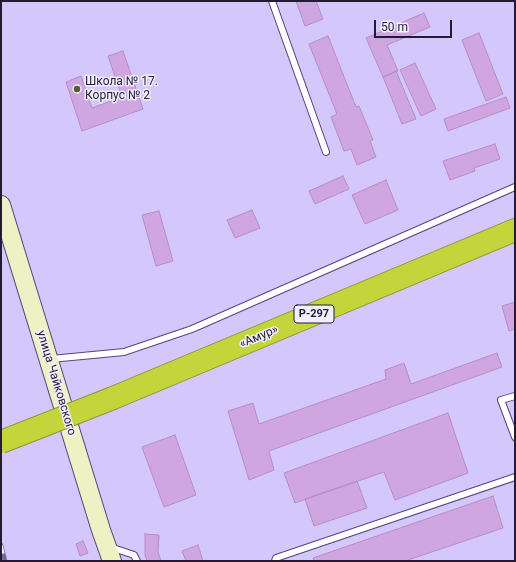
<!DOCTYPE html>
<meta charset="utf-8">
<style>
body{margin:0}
#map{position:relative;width:516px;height:562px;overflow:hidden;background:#d4c7fc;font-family:Roboto,sans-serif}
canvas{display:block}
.frame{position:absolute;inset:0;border:2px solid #221b34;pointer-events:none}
.scale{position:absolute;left:374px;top:20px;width:78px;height:18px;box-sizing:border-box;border:2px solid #221b34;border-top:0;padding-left:5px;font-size:12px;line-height:14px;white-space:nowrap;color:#221b34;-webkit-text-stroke:3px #f2effd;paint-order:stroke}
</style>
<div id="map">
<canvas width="516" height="562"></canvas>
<div class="frame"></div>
<div class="scale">50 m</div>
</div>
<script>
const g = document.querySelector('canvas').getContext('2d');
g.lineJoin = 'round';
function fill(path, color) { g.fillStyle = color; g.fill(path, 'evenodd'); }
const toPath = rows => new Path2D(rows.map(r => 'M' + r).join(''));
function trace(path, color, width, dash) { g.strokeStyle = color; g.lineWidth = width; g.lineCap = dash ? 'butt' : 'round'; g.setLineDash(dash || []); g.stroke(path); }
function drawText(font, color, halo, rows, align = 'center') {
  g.font = font + ' Roboto,sans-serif'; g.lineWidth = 3; g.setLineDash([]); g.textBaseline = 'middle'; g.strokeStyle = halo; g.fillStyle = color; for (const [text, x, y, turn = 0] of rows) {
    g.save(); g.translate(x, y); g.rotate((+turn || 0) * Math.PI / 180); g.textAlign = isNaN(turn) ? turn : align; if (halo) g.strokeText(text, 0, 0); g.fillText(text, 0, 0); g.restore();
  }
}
const building = toPath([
 [296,1,316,1,323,19,305,26,296,1],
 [424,13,430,27,387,45,398,71,383,77,366,38,424,13],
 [479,33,503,94,486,101,462,40,479,33],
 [328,36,356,107,359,106,373,140,370,141,376,157,357,165,351,149,344,151,331,117,337,114,309,44,328,36],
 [123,51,143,109,82,131,66,82,81,76,92,108,122,97,108,56,123,51],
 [415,63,436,109,421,116,400,70,415,63],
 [396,71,416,119,402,124,383,77,396,71],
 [506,97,510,108,448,131,444,119,506,97],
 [495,144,500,159,474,168,475,171,450,180,443,161,495,144],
 [343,176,349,189,315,204,309,191,343,176],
 [386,180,398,210,365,224,352,195,386,180],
 [252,210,260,228,235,238,227,220,252,210],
 [159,211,173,261,156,266,142,215,159,211],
 [515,302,515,329,509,331,502,306,515,302],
 [497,353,502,367,269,451,274,470,249,480,228,411,253,403,259,424,386,379,385,370,404,363,411,384,497,353],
 [448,413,468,473,395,500,384,472,295,503,284,473,448,413],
 [175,435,196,495,164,507,142,447,175,435],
 [357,481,367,508,314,526,305,499,357,481],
 [493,496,503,528,405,561,314,561,313,558,493,496],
 [145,534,159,535,158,552,161,561,147,561,145,555,145,534],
 [83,541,88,553,80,556,76,544,83,541],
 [198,545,203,561,186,561,182,551,198,545]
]);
const lane = toPath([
 [272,1,326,152],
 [51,359,124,352,192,329,515,187],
 [515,396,501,400,515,437],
 [110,547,134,555,137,561],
 [275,561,276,558,515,477]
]);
const secondary = toPath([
 [1,205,101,530,112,561]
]);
const highway = toPath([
 [113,398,515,230]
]);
const rail = toPath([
 [1,545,5,561]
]);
const highwayBridge = toPath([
 [1,442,113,398]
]);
const markers = [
 [77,89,4,"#555c2a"]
];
const shields = [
 [314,314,40]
];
const shieldNames = [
 ["Р-297",314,314]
];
const poiNames = [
 ["Школа № 17.",85,82],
 ["Корпус № 2",85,96]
];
const streetNames = [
 ["«Амур»",259,337,-23],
 ["улица Чайковского",56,383,73]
];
fill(building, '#cfa6e0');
trace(building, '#b68dc6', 1);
trace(lane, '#56457e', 8);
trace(secondary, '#56457e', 20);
trace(highway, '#8b9439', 24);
trace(lane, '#fff', 6);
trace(secondary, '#edf2c4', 18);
trace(highway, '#c3d53b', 22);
trace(rail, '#70678c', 4.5);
trace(rail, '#f2effd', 3, [9]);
trace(highwayBridge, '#8b9439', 24, []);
trace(highwayBridge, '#c3d53b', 22);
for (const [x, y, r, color] of markers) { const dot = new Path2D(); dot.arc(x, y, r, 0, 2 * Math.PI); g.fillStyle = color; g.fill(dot); trace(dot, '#f2effd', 1.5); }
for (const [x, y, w] of shields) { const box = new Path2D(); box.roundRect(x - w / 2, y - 9, w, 18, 3); g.fillStyle = '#f2effd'; g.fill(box); trace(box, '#221b34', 1); }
drawText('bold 11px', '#221b34', null, shieldNames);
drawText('12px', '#221b34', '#f2effd', poiNames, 'left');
drawText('12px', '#221b34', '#f2effd', streetNames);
</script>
